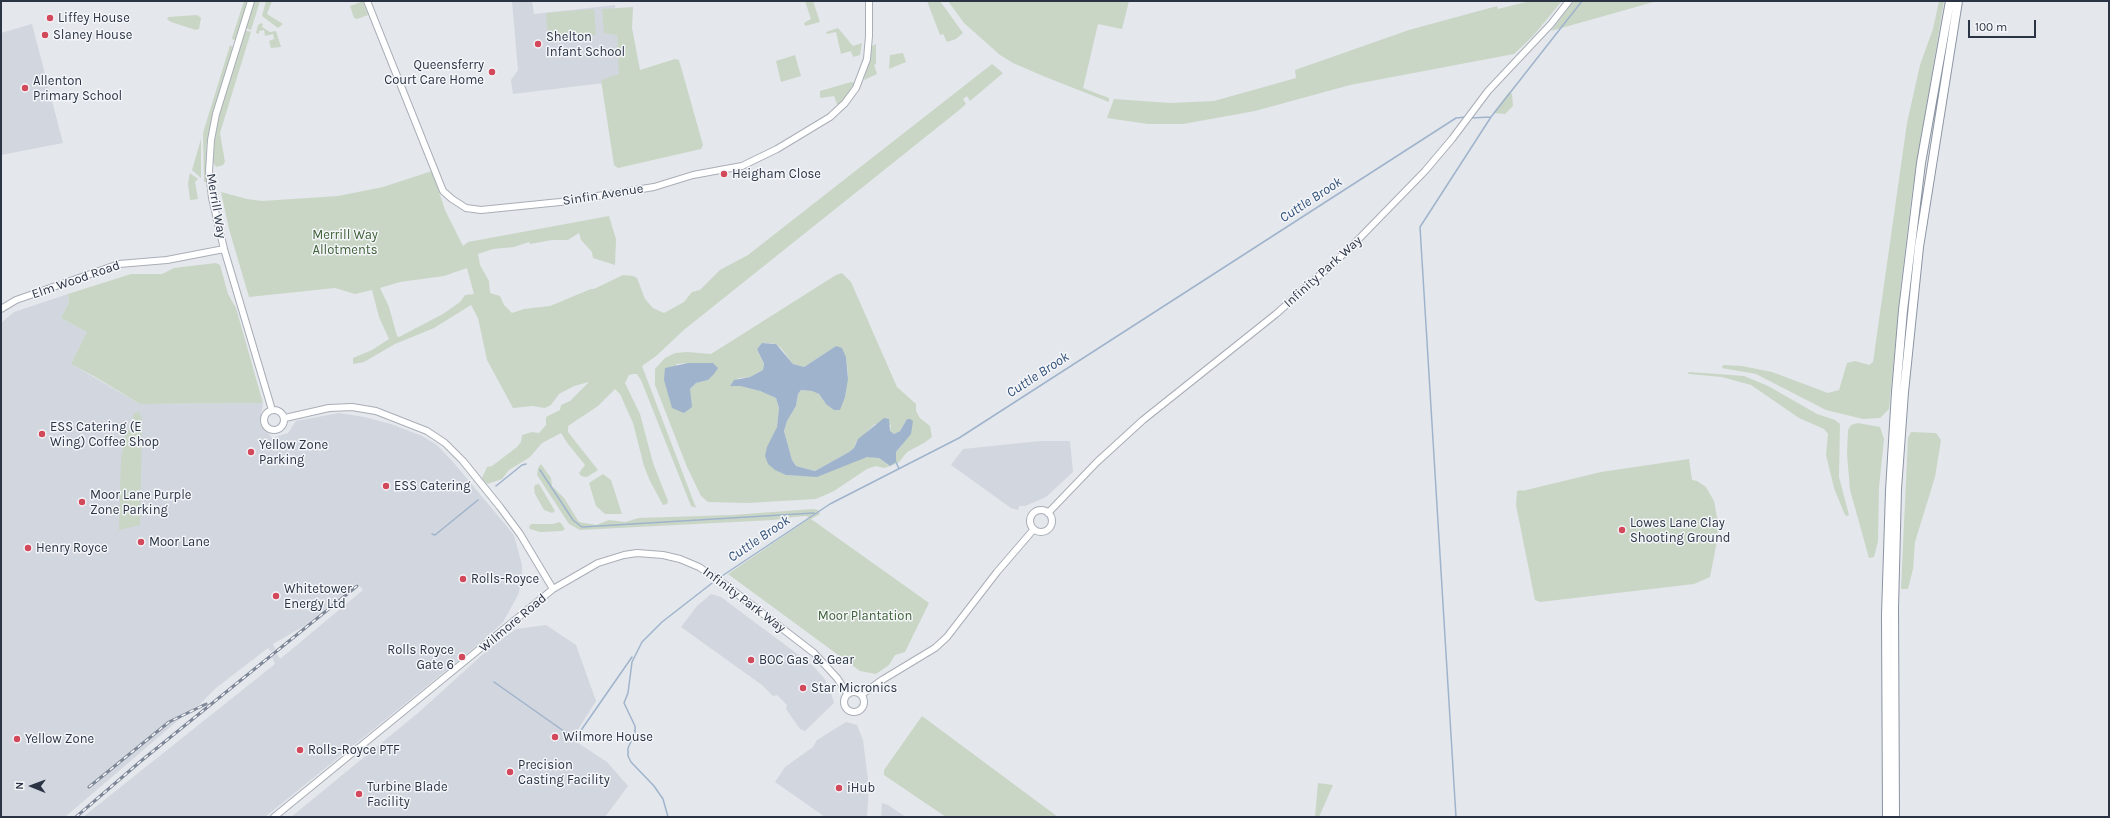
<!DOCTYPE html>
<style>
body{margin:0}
#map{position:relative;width:2110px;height:818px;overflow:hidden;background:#e4e7ec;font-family:Karla,sans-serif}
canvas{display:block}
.frame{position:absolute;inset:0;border:2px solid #2b3445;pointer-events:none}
.north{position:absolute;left:12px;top:766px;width:40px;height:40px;-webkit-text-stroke:3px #f4f6f9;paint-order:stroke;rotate:271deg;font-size:11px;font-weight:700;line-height:16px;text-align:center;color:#2b3445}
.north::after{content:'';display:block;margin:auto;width:14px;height:18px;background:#2b3445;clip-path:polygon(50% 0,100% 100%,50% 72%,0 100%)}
.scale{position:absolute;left:1968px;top:20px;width:68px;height:18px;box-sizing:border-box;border:2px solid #2b3445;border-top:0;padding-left:5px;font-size:12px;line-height:14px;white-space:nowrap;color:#2b3445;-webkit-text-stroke:3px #f4f6f9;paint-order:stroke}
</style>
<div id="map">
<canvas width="2110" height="818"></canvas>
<div class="frame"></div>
<div class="north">N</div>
<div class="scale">100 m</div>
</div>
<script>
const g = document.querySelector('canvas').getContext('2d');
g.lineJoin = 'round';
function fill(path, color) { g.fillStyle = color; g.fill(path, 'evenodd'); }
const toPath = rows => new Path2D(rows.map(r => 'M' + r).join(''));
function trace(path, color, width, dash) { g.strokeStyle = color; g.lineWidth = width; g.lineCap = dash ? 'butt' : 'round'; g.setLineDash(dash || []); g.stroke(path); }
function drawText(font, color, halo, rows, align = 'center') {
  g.font = font + ' Karla,sans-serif'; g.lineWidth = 3; g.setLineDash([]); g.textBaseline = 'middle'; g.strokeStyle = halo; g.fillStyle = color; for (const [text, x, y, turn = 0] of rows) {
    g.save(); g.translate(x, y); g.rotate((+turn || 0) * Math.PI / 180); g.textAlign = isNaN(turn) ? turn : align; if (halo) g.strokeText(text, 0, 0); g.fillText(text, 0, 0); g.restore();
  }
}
const built = toPath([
 [512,1,532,1,534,14,615,5,620,81,513,94,511,80,518,70],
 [32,24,63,143,1,155,1,33],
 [68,294,69,302,61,318,87,332,71,364,140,404,263,403,260,423,272,438,288,433,296,421,339,413,364,417,391,424,422,436,437,445,454,463,514,535,522,565,522,580,518,595,503,622,486,638,265,817,83,817,275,664,272,657,277,654,280,659,363,590,357,583,304,626,273,644,275,649,271,652,268,648,216,688,199,705,193,708,194,712,182,717,65,817,1,817,1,323,14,312],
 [1040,441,1070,441,1073,472,1046,497,1025,506,1019,506,1018,510,1011,508,951,465,963,449],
 [711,594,721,597,788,647,813,666,824,678,830,689,834,703,805,731,800,729,786,709,787,705,777,695,773,696,762,685,681,627,697,606],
 [546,625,576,645,596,701,572,739,607,762,628,786,605,817,291,817,418,713,492,646,516,629],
 [846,722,857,725,863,740,869,787,867,817,825,817,775,782,785,767,813,747,817,740],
 [882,803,888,805,906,817,881,817]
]);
const green = toPath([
 [244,1,249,1,237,39,233,40,232,38],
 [254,1,260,1,251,30,245,28],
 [266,1,272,1,267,14,283,24,278,28,262,16],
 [805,1,813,1,820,22,805,26,804,23,811,19],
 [927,1,940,1,963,33,956,39,947,42,943,34,940,35],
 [948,1,1129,1,1122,29,1098,24,1083,88,1109,98,1109,102,1043,76,1013,63,1000,55,964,23],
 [1530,1,1562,1,1533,36,1514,54,1350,85,1255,111,1183,124,1148,124,1107,118,1114,99,1170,103,1214,101,1296,78,1295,70,1409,30,1497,6,1498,9],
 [1574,1,1657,1,1551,31],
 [1939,1,1944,1,1912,194,1901,284,1889,409,1880,418,1863,419,1826,410,1756,374,1722,368,1723,365,1742,366,1772,372,1828,393,1839,390,1847,363,1855,361,1869,365,1873,362,1907,123,1920,65,1933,29],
 [361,2,363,2,368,15,357,19,354,18,350,6],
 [633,7,632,28,640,70,675,59,679,60,703,145,701,149,618,168,614,165,601,80,619,74,617,35,604,33,602,9],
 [594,9,596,35,548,38,546,13],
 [197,15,201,18,199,29,196,30,171,22,167,19,168,17],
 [261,23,263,24,262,27,270,32,276,31,281,47,271,48,269,41,274,39,273,34,265,36,264,30,259,31,259,34,256,33,258,25],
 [838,28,853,46,862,43,860,55,853,57,851,51,841,54,836,32,827,34,826,32],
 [244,30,251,32,220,133,225,162,223,165,216,167,212,161,212,147,219,110],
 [876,44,876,64,874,65,877,74,864,80,872,46],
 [230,45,233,47,209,132,206,148,207,182,204,182,203,133],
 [903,53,906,62,889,69,890,55],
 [795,55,801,76,781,82,776,61],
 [992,64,1003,73,970,101,967,96,963,99,966,104,958,111,685,329,656,356,642,366,696,508,691,506,641,380,637,374,633,374,629,375,625,383,640,414,653,463,668,501,667,504,663,505,650,481,644,466,633,423,620,394,615,389,598,406,568,426,568,432,598,470,587,477,581,476,579,473,585,465,568,444,561,433,542,443,530,457,509,470,502,479,487,484,482,478,487,467,492,466,517,447,521,442,522,435,532,432,539,433,546,425,546,417,560,410,561,405,570,401,589,382,574,386,559,394,551,405,545,408,532,406,513,408,487,360,478,318,471,305,434,328,395,344,364,362,353,364,353,358,372,350,389,339,379,317,372,290,355,294,335,288,249,297,229,229,221,192,247,199,262,201,338,196,383,187,432,171,445,210,463,246,468,242,609,216,616,239,615,265,593,258,592,252,581,240,579,233,568,240,552,240,530,244,529,242,514,247,493,249,478,254,480,265,489,281,490,293,500,296,504,305,512,313,524,309,550,306,591,289,594,289,623,275,633,276,637,278,645,299,653,308,664,313,684,302,692,292,700,290,720,270,748,255],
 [467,268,474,294,465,295,460,302,443,314,399,337,397,336,389,307,380,288,400,282,444,276],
 [851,82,855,83,840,104,837,104,834,96,820,98,820,91],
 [1509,92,1512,94,1513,106,1505,114,1493,113],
 [201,139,201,178,192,170],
 [190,173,198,179,195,182,198,199,190,200,188,183],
 [216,263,220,265,228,294,236,308,263,403,140,404,97,378,71,364,87,332,61,318,69,302,68,294,131,274,162,274,174,268],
 [842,273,851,282,897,387,916,404,916,411,920,418,930,426,932,437,924,443,907,452,899,462,893,465,884,468,876,466,867,469,834,491,816,499,747,503,708,502,701,496,687,467,655,385,655,369,665,358,675,353,687,352,711,354,836,275],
 [762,343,773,343,781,348,793,364,804,367,836,346,846,357,848,374,845,397,826,404,819,394,812,391,801,390,798,394,796,406,787,421,784,431,792,460,796,466,815,471,849,452,854,448,856,442,875,424,891,425,890,431,894,434,900,431,907,419,902,445,896,452,896,462,888,465,879,458,867,456,833,470,805,476,786,475,773,436,777,427,779,408,776,398,760,391,740,386,730,385,739,378,750,377,763,370,764,365,757,349],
 [688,363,713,363,708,380,696,383,690,389,676,364],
 [1690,372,1744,376,1768,386,1817,414,1835,420,1840,424,1839,477,1849,515,1846,516,1844,513,1834,488,1826,455,1828,434,1824,429,1799,418,1751,385,1722,377,1689,374,1687,373],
 [139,412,142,419,140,525,119,530,121,460,125,436,130,428,134,413],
 [1858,423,1880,427,1884,439,1879,487,1878,541,1874,557,1869,558,1850,490,1847,454,1848,430,1851,425],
 [1911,432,1936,433,1941,440,1935,477,1915,542,1913,569,1908,589,1901,589,1908,438],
 [1689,459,1692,480,1697,481,1706,487,1714,501,1718,523,1718,536,1710,577,1694,584,1540,602,1535,600,1516,505,1517,491,1521,490,1522,491,1601,472],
 [541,464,551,478,552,486,564,498,579,522,596,525,609,520,625,522,639,518,732,515,813,509,818,510,820,514,811,519,929,603,905,652,895,655,889,665,876,674,860,671,728,574,810,518,806,516,794,517,773,520,580,530,569,524,537,475,538,468],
 [603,474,611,480,622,514,605,514,596,506,589,483],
 [539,484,555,511,552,513,544,510,535,494,534,488,535,485],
 [560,522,565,529,562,531,540,532,530,529,529,527,531,524,553,524],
 [922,716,1058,817,946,817,884,775,884,770],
 [1318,783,1333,785,1319,817,1315,817]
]);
const water = toPath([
 [762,343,776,344,793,364,804,367,836,346,842,348,846,357,848,379,845,397,840,410,834,410,826,404,819,394,812,391,801,390,798,394,796,406,787,421,784,431,792,460,796,466,815,471,849,452,854,448,858,439,884,418,889,419,890,431,894,434,900,431,907,419,910,419,913,421,911,434,896,452,896,462,890,466,879,458,867,457,817,477,786,475,775,470,768,464,765,456,767,447,777,427,779,408,776,398,760,391,740,386,730,386,734,380,750,377,763,370,764,364,757,349],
 [688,363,713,363,718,368,714,374,708,380,696,383,690,389,692,407,684,413,672,408,664,380,665,368]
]);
const stream = toPath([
 [1470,118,1491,117,1582,1],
 [896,462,899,469],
 [540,470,573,520,582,527,814,513],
 [496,486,522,465,526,464],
 [432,534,435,535,478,500],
 [719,578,830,504,959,438,1456,118,1466,117],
 [494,682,575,739,632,657],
 [668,817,663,799,654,786,631,762,628,756,628,748,635,733,635,726,624,703,628,693,632,662,642,642,662,622,716,580],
 [1456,817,1420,227,1491,117]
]);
const secondary = toPath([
 [251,1,216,114,211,140,209,171,212,198,224,249,272,410],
 [367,1,443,191,452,199,466,208,481,210,560,202,654,187,693,175,742,166,777,149,830,117,845,103,856,88,867,59,869,36,869,1],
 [1,309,16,300,119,264,167,260,224,249],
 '264 420a10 10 0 1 1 20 0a10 10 0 1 1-20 0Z',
 [285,418,329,408,352,407,376,411,427,431,445,443,463,461,500,507,520,534,553,589],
 '1030 521a11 11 0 1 1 22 0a11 11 0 1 1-22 0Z',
 [1048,513,1097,462,1143,420,1276,314,1349,249,1425,171,1452,139,1488,91,1551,24,1569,1],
 '844 702a10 10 0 1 1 20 0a10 10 0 1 1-20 0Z',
 [861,695,882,680,935,648,947,637,997,572,1034,529],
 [274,817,553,589,598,563,624,555,637,553,663,555,680,559,699,567,727,586,814,653,837,678,847,693]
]);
const highway = toPath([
 [1887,817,1886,615,1890,491,1896,392,1903,310,1921,163,1950,1],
 [1895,817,1894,608,1897,489,1904,392,1919,247,1958,1]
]);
const rail = toPath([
 [89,787,169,722,206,704],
 [76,817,141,761,357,586]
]);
const markers = [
 [50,18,4,"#d1495b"],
 [45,35,4,"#d1495b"],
 [538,44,4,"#d1495b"],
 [492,72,4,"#d1495b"],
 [25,88,4,"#d1495b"],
 [724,174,4,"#d1495b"],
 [42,434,4,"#d1495b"],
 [251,452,4,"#d1495b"],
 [386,486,4,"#d1495b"],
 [82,502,4,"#d1495b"],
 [1622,530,4,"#d1495b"],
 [141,542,4,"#d1495b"],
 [28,548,4,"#d1495b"],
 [463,579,4,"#d1495b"],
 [276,596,4,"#d1495b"],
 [462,657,4,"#d1495b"],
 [751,660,4,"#d1495b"],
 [803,688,4,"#d1495b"],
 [555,737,4,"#d1495b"],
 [17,739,4,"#d1495b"],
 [300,750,4,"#d1495b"],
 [510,772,4,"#d1495b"],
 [839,788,4,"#d1495b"],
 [359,794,4,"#d1495b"]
];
const poiNames = [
 ["Liffey House",58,18],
 ["Slaney House",53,35],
 ["Shelton",546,37],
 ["Infant School",546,52],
 ["Queensferry",484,65,"right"],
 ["Court Care Home",484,80,"right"],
 ["Allenton",33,81],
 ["Primary School",33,96],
 ["Heigham Close",732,174],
 ["ESS Catering (E",50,427],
 ["Wing) Coffee Shop",50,442],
 ["Yellow Zone",259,445],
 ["Parking",259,460],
 ["ESS Catering",394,486],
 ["Moor Lane Purple",90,495],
 ["Zone Parking",90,510],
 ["Lowes Lane Clay",1630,523],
 ["Shooting Ground",1630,538],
 ["Moor Lane",149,542],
 ["Henry Royce",36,548],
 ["Rolls-Royce",471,579],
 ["Whitetower",284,589],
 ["Energy Ltd",284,604],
 ["Rolls Royce",454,650,"right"],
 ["Gate 6",454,665,"right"],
 ["BOC Gas & Gear",759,660],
 ["Star Micronics",811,688],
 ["Wilmore House",563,737],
 ["Yellow Zone",25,739],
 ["Rolls-Royce PTF",308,750],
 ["Precision",518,765],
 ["Casting Facility",518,780],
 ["Turbine Blade",367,787],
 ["Facility",367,802],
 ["iHub",847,788]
];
const streetNames = [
 ["Sinfin Avenue",603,195,-9],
 ["Merrill Way",216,206,80],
 ["Infinity Park Way",1323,272,-42],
 ["Elm Wood Road",76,280,-19],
 ["Infinity Park Way",744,600,37],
 ["Wilmore Road",513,623,-40]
];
const parkNames = [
 ["Merrill Way",345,235],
 ["Allotments",345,250],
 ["Moor Plantation",865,616]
];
const waterNames = [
 ["Cuttle Brook",1311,200,-33],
 ["Cuttle Brook",1038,375,-33],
 ["Cuttle Brook",759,539,-34]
];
fill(built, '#d2d6de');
fill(green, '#c9d6c5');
fill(water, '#9fb4cc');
trace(stream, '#9fb4cc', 1.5);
trace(secondary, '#a9aeb7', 8);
trace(highway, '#8b94a3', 10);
trace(secondary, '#fff', 6);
trace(highway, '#fff', 8);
trace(rail, '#7d8696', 3);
trace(rail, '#f4f6f9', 1.5, [4.5]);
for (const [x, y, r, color] of markers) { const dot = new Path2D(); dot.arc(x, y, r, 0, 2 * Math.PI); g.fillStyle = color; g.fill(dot); trace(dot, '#f4f6f9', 1.5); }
drawText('13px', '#2b3445', '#f4f6f9', poiNames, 'left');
drawText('13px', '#2b3445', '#f4f6f9', streetNames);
drawText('13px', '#3f6138', '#f4f6f9', parkNames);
drawText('italic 14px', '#34527a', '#f4f6f9', waterNames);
</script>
